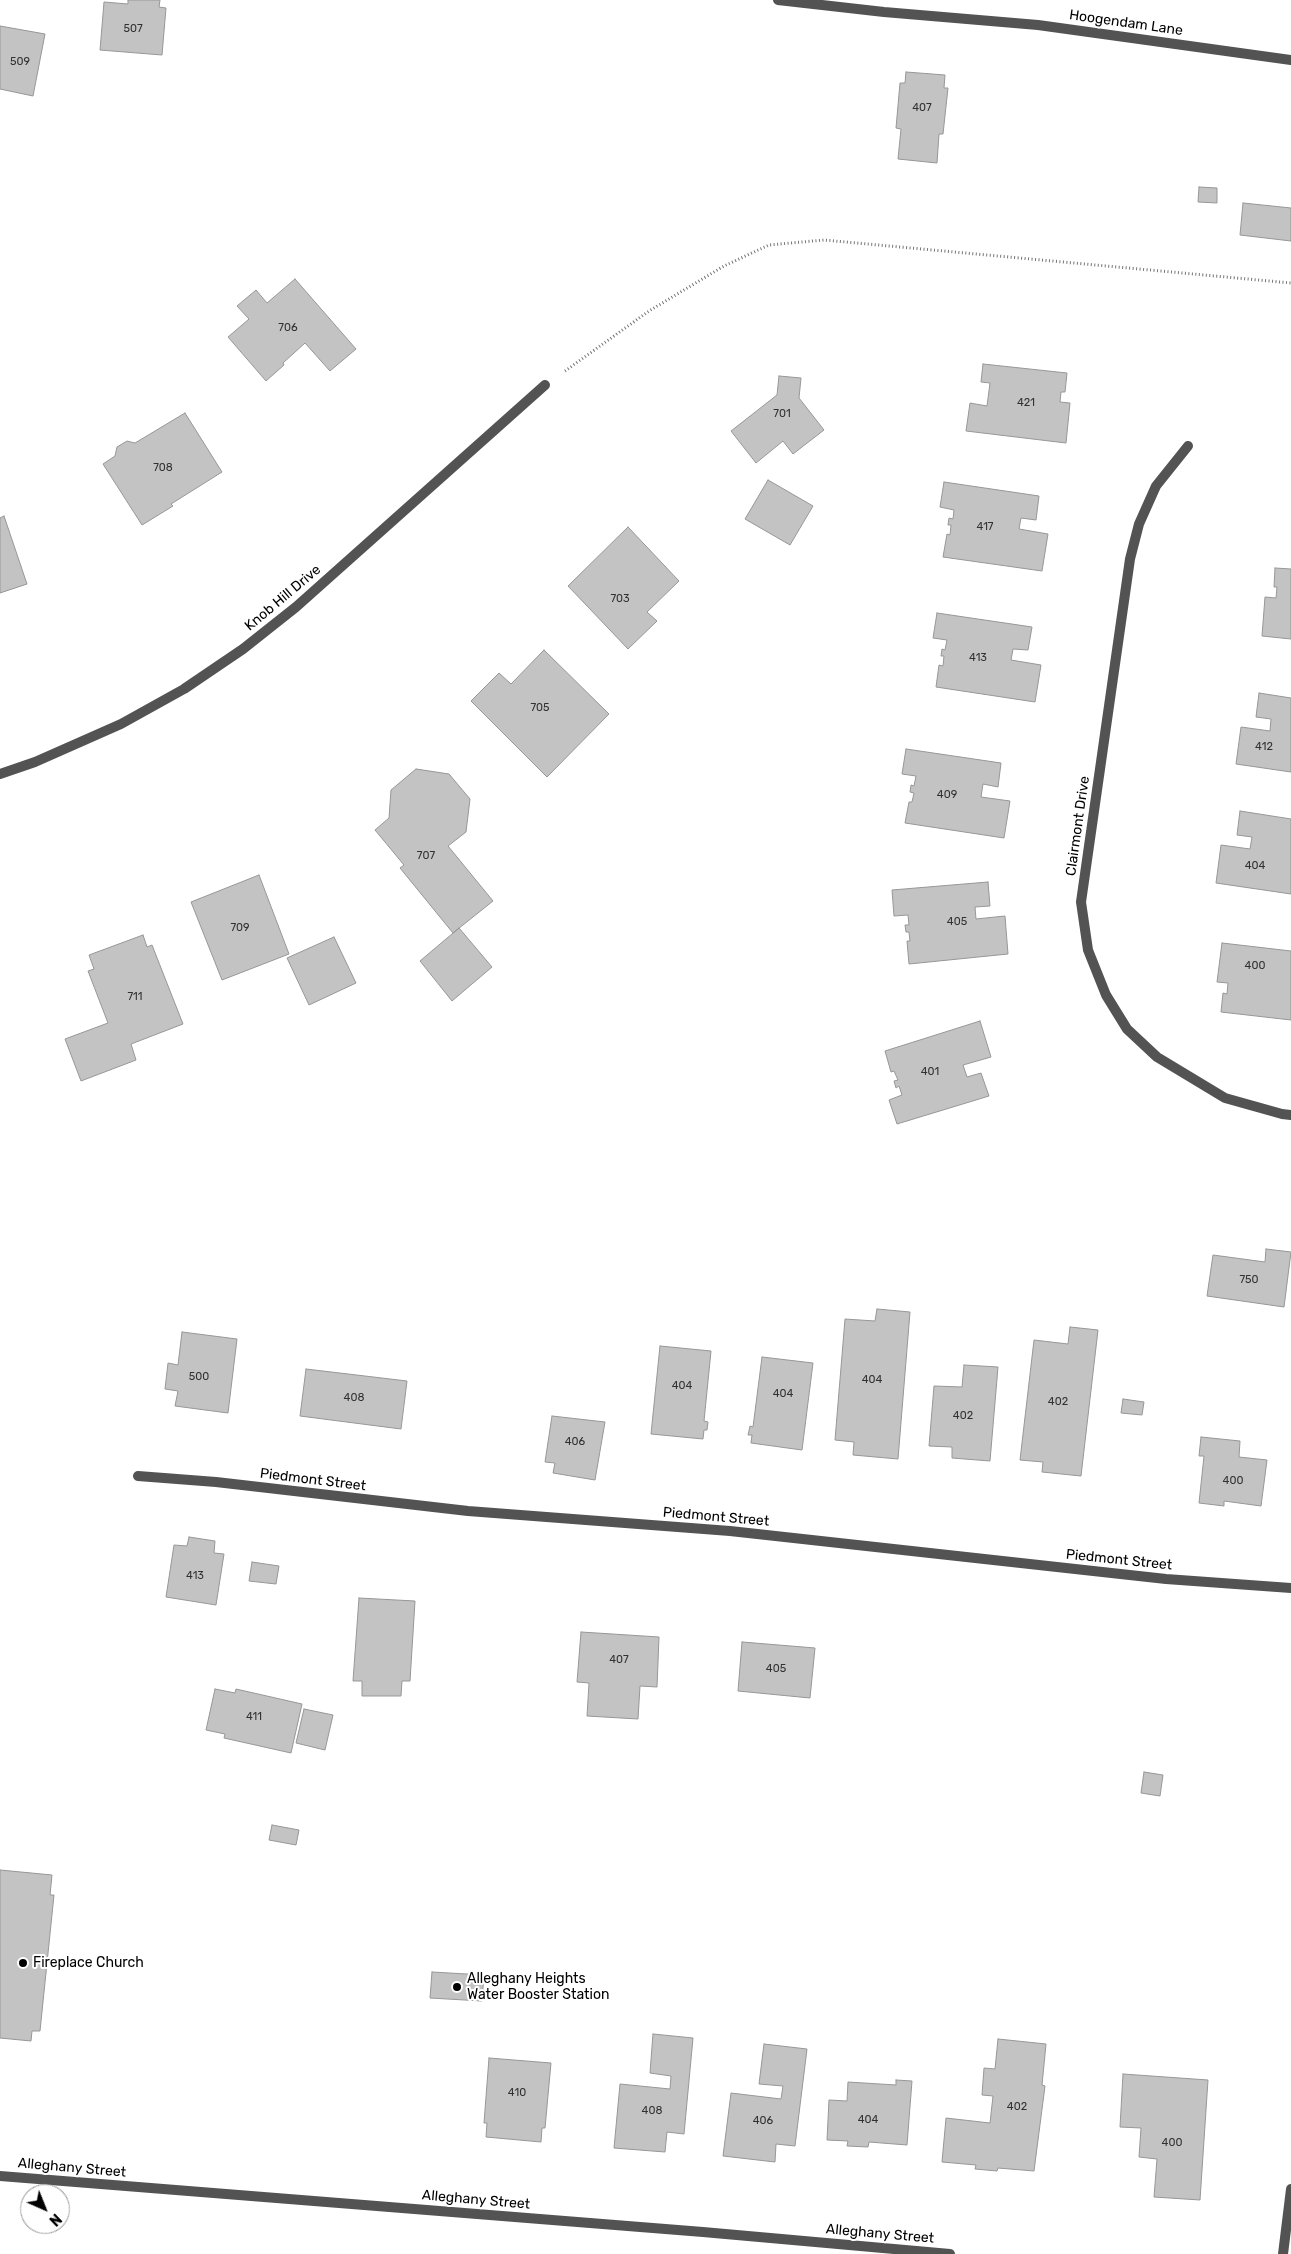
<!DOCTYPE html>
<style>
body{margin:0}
#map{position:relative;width:1291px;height:2254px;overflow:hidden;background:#fff;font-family:Rubik,sans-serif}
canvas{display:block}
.north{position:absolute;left:20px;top:2184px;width:50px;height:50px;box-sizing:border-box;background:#fff;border:1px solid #999;border-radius:50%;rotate:136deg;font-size:14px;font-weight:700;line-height:20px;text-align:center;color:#000}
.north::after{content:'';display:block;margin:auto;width:18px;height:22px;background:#000;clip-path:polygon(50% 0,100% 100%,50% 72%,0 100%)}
</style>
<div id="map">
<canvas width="1291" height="2254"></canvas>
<div class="north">N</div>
</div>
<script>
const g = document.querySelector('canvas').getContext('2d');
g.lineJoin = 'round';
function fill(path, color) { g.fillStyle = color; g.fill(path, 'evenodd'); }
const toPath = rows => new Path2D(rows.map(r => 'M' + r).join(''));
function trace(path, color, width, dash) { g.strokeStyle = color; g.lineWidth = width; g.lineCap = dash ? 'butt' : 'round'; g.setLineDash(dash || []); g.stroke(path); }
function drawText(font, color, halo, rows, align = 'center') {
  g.font = font + ' Rubik,sans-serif'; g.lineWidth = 4; g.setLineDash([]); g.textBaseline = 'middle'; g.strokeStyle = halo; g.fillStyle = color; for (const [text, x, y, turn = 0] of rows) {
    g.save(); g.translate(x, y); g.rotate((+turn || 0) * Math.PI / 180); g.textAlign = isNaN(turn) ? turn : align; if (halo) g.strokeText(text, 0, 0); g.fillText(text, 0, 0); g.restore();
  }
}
const building = toPath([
 [128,0,160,0,159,7,166,8,162,55,100,50,104,2,128,4,128,0],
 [0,26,45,34,33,96,0,89,0,26],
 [906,72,945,75,944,88,948,88,943,134,939,134,937,163,898,159,901,129,896,128,900,83,905,83,906,72],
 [1199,187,1217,188,1217,203,1198,202,1199,187],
 [1243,203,1291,208,1291,241,1240,235,1243,203],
 [295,279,356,349,330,371,305,343,283,363,284,365,266,381,228,337,249,319,237,306,256,290,267,303,295,279],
 [983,364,1067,373,1065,392,1061,392,1060,402,1070,403,1066,443,966,431,970,403,987,406,990,383,981,382,983,364],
 [779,376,801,378,799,398,824,430,793,454,783,441,756,463,731,431,777,395,779,376],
 [185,413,222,472,171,504,173,506,142,525,103,464,115,456,117,447,127,441,135,443,185,413],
 [768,480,813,506,790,545,745,519,768,480],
 [944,482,1039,496,1036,520,1021,518,1019,529,1048,534,1042,571,943,557,947,534,950,535,951,525,948,525,949,518,953,519,954,510,940,507,944,482],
 [4,516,27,584,0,593,0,518,4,516],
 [628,527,679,581,647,612,657,621,628,649,568,586,628,527],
 [1275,568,1291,569,1291,639,1262,636,1265,597,1276,598,1277,587,1274,587,1275,568],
 [937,613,1032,627,1028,650,1013,649,1011,660,1041,665,1035,702,936,687,939,665,943,666,944,656,941,656,942,649,945,650,947,640,933,638,937,613],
 [544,650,609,714,547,777,471,701,499,673,511,684,544,650],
 [1259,693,1291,698,1291,772,1236,764,1241,727,1270,731,1271,719,1256,717,1259,693],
 [906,749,1001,763,998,787,983,784,981,797,1010,801,1004,838,905,823,909,802,912,802,914,793,910,792,911,785,914,786,916,776,902,774,906,749],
 [416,769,449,774,470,799,466,832,448,846,493,901,453,933,400,868,404,865,375,830,389,818,391,790,416,769],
 [1240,811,1291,819,1291,894,1216,883,1221,845,1250,849,1252,837,1237,835,1240,811],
 [259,875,289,954,222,980,191,902,259,875],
 [988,882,990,906,975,907,976,919,1005,916,1008,954,909,964,907,941,910,941,909,932,906,932,905,925,909,925,908,915,894,916,892,890,988,882],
 [459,928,492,967,452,1001,420,961,459,928],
 [143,935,147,947,152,945,183,1024,131,1044,136,1060,81,1081,65,1039,108,1023,88,971,94,969,89,955,143,935],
 [334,937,356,983,309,1005,287,958,334,937],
 [1222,943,1291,951,1291,1020,1221,1012,1223,993,1227,994,1228,983,1217,982,1222,943],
 [980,1021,991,1057,963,1065,967,1077,981,1073,989,1096,897,1124,889,1100,902,1095,899,1086,896,1088,894,1081,898,1080,894,1071,891,1072,885,1051,980,1021],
 [1266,1249,1291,1252,1284,1307,1207,1296,1213,1255,1265,1262,1266,1249],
 [877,1309,910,1312,898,1459,853,1455,854,1442,835,1440,845,1319,875,1321,877,1309],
 [1070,1327,1098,1330,1081,1476,1042,1472,1043,1462,1020,1460,1034,1340,1068,1344,1070,1327],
 [182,1332,237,1339,228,1413,175,1406,178,1391,165,1389,168,1363,178,1365,182,1332],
 [660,1346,711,1351,704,1421,708,1422,707,1430,704,1430,703,1439,651,1434,660,1346],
 [762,1357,813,1363,802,1450,751,1443,752,1435,748,1435,750,1426,753,1427,762,1357],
 [964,1365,998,1367,990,1461,952,1458,952,1447,929,1446,934,1386,962,1387,964,1365],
 [306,1369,407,1381,401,1429,300,1416,306,1369],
 [1123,1399,1144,1402,1142,1415,1121,1413,1123,1399],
 [552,1416,605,1422,595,1480,553,1473,555,1463,545,1462,552,1416],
 [1201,1437,1240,1441,1239,1457,1267,1460,1261,1506,1224,1501,1224,1506,1199,1503,1204,1456,1199,1456,1201,1437],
 [189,1537,215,1541,214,1553,224,1554,216,1605,166,1597,174,1545,187,1546,189,1537],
 [252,1562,279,1566,276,1584,249,1581,252,1562],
 [359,1598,415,1601,410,1681,402,1681,401,1696,362,1696,362,1681,353,1681,359,1598],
 [581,1632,659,1637,657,1687,640,1686,638,1719,587,1716,589,1683,577,1682,581,1632],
 [742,1642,815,1648,810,1698,738,1691,742,1642],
 [215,1689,235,1693,236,1689,302,1704,291,1753,224,1738,225,1734,206,1730,215,1689],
 [304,1709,333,1715,325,1750,296,1743,304,1709],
 [1144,1772,1163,1775,1160,1796,1141,1793,1144,1772],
 [272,1825,299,1830,296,1845,269,1840,272,1825],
 [0,1870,52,1875,50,1895,54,1895,40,2031,32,2031,31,2041,0,2038,0,1870],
 [432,1972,484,1975,482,2001,430,1998,432,1972],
 [653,2034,693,2038,684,2134,667,2132,665,2152,614,2148,620,2084,670,2089,671,2076,650,2073,653,2034],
 [998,2039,1046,2044,1042,2085,1045,2086,1034,2171,998,2168,997,2171,975,2169,976,2165,942,2162,946,2118,990,2123,993,2096,982,2095,984,2068,995,2069,998,2039],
 [764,2044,807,2049,795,2146,776,2144,775,2162,723,2156,731,2093,781,2099,783,2086,759,2084,764,2044],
 [489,2058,551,2063,545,2128,542,2128,541,2142,486,2137,487,2123,484,2123,489,2058],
 [1123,2074,1208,2080,1200,2200,1154,2197,1157,2159,1139,2157,1141,2128,1120,2127,1123,2074],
 [896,2080,912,2081,907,2145,869,2142,868,2147,847,2146,848,2141,827,2140,829,2100,847,2101,848,2082,896,2085,896,2080]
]);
const path = toPath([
 [565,371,649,311,724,266,769,245,824,240,1291,283]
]);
const service = toPath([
 [778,0,884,12,1038,25,1291,60]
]);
const minor = toPath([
 [1188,446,1156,486,1139,524,1130,559,1081,902,1088,950,1106,995,1127,1029,1157,1057,1225,1098,1282,1114,1291,1115],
 [0,774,35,762,121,724,184,689,243,649,296,607,545,385],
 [138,1476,216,1482,468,1511,730,1531,1166,1579,1291,1588],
 [0,2176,703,2232,950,2254]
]);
const tertiary = toPath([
 [1283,2254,1291,2189]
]);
const markers = [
 [23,1963,5,"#000"],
 [457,1987,5,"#000"]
];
const numberNames = [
 ["507",133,29],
 ["509",20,62],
 ["407",922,108],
 ["706",288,328],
 ["421",1026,403],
 ["701",782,414],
 ["708",163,468],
 ["417",985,527],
 ["703",620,599],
 ["413",978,658],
 ["705",540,708],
 ["412",1264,747],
 ["409",947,795],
 ["707",426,856],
 ["404",1255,866],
 ["405",957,922],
 ["709",240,928],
 ["400",1255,966],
 ["711",135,997],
 ["401",930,1072],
 ["750",1249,1280],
 ["500",199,1377],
 ["404",872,1380],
 ["404",682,1386],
 ["404",783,1394],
 ["408",354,1398],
 ["402",1058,1402],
 ["402",963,1416],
 ["406",575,1442],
 ["400",1233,1481],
 ["413",195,1576],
 ["407",619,1660],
 ["405",776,1669],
 ["411",254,1717],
 ["410",517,2093],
 ["402",1017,2107],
 ["408",652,2111],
 ["404",868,2120],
 ["406",763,2121],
 ["400",1172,2143]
];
const streetNames = [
 ["Hoogendam Lane",1126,23,8],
 ["Knob Hill Drive",283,598,-40],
 ["Clairmont Drive",1078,826,-82],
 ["Piedmont Street",313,1480,7],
 ["Piedmont Street",716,1517,5],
 ["Piedmont Street",1119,1560,6],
 ["Alleghany Street",72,2168,5],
 ["Alleghany Street",476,2200,5],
 ["Alleghany Street",880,2234,5]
];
const poiNames = [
 ["Fireplace Church",33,1963],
 ["Alleghany Heights",467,1979],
 ["Water Booster Station",467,1995]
];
fill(building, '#c3c3c3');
trace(building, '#979797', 1);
trace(path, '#757575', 3, [1, 2.5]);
trace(service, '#535353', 10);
trace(minor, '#535353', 10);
trace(tertiary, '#535353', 10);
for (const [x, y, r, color] of markers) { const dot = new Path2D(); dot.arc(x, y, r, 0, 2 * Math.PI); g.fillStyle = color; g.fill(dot); trace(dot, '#fff', 2); }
drawText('11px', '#313131', null, numberNames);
drawText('14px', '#000', '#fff', streetNames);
drawText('14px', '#000', '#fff', poiNames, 'left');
</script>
